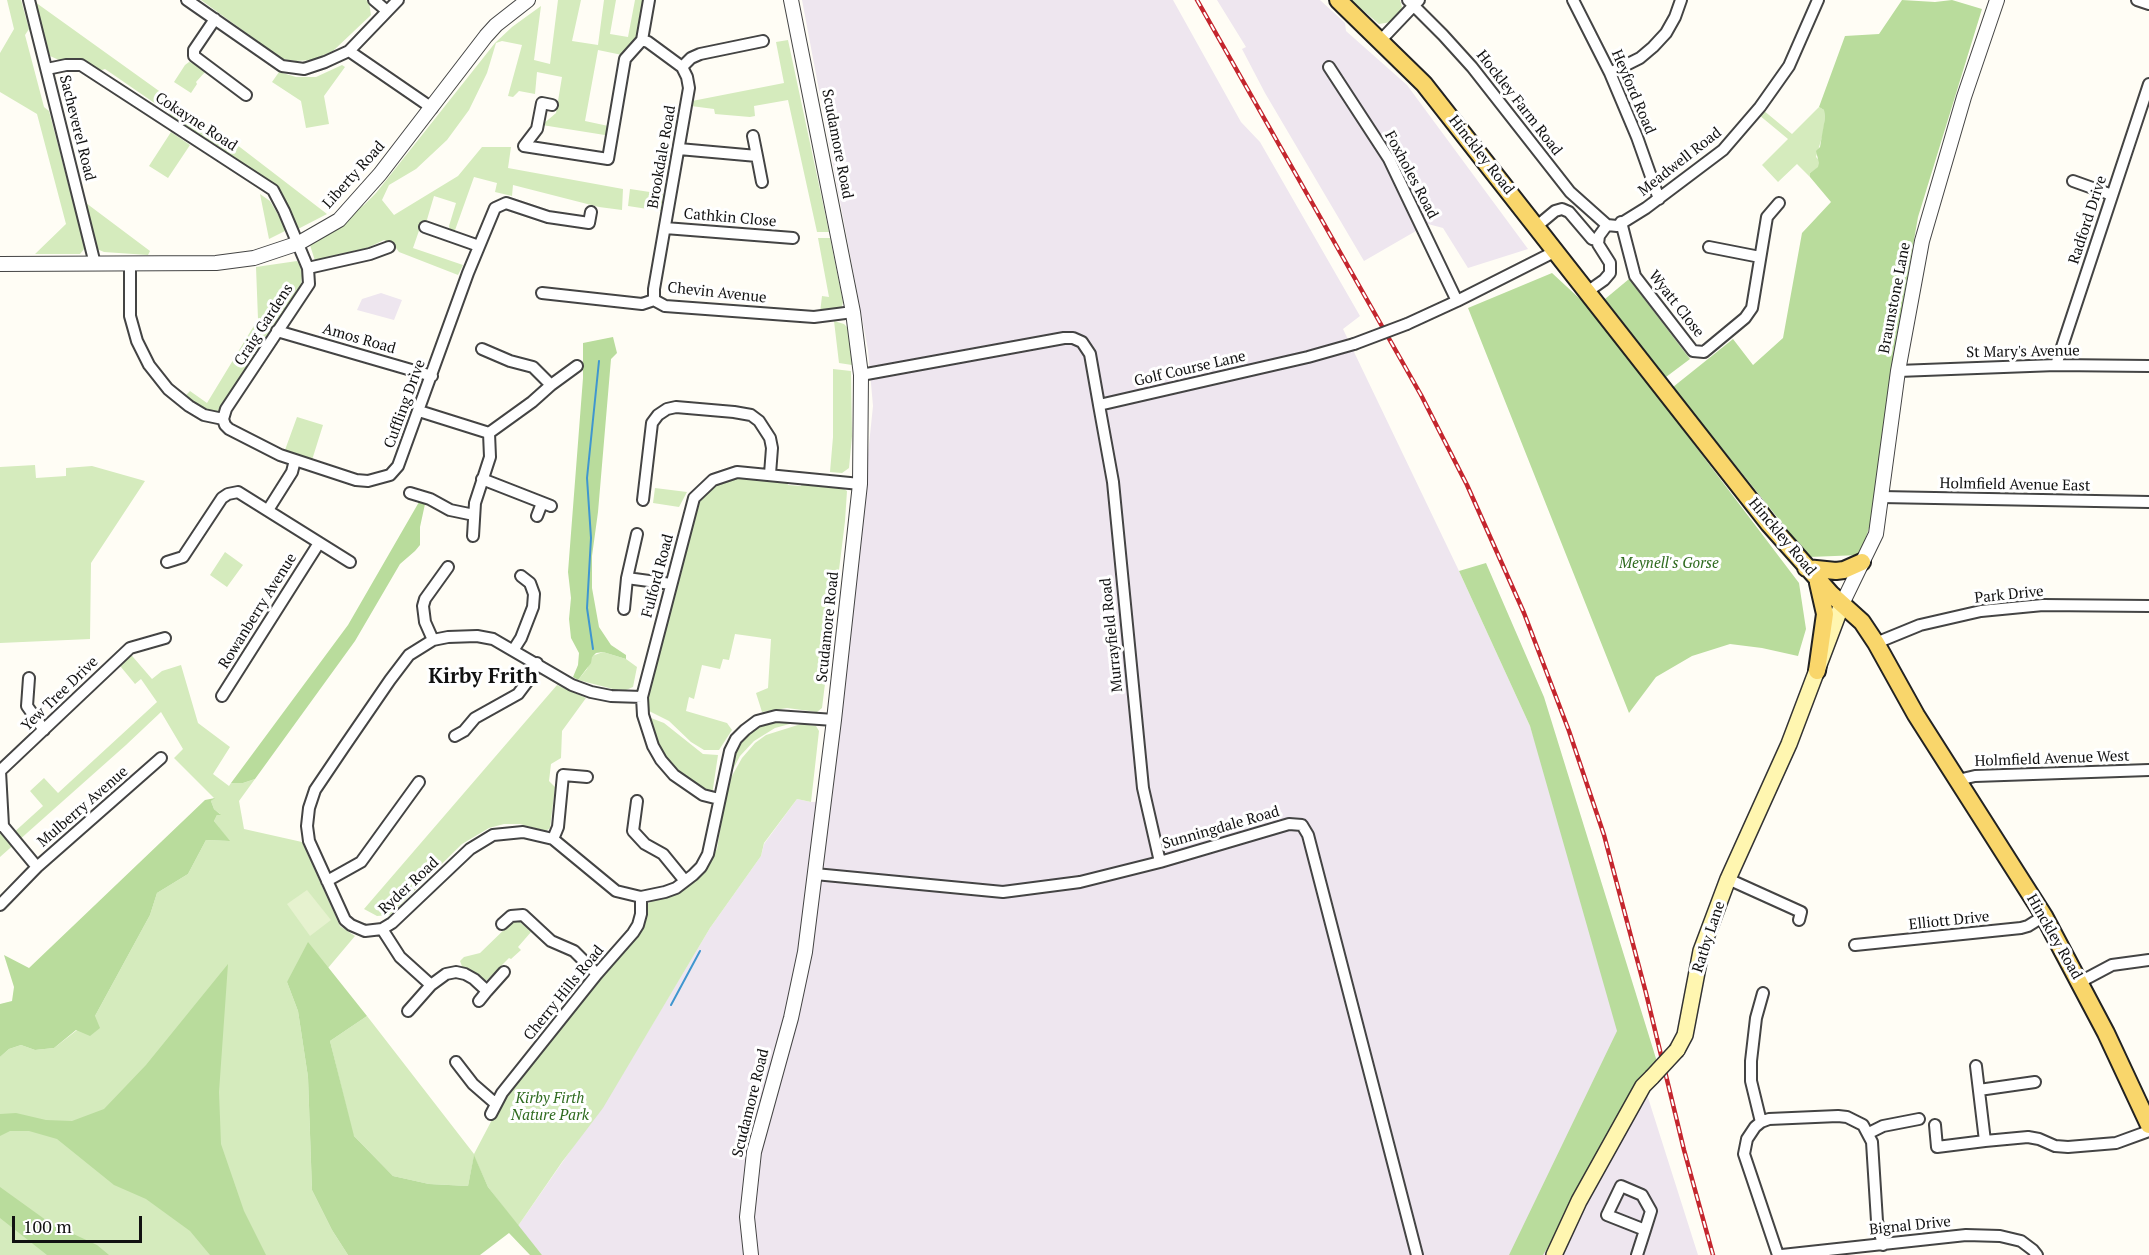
<!DOCTYPE html>
<style>
body{margin:0}
#map{position:relative;width:2149px;height:1255px;overflow:hidden;background:#fffdf5;font-family:"PT Serif",serif}
canvas{display:block}
.scale{position:absolute;left:12px;top:1216px;width:130px;height:27px;box-sizing:border-box;border:3px solid #111;border-top:0;padding-left:8px;font-size:18px;line-height:21px;white-space:nowrap;color:#111;-webkit-text-stroke:4px #fff;paint-order:stroke}
</style>
<div id="map">
<canvas width="2149" height="1255"></canvas>
<div class="scale">100 m</div>
</div>
<script>
const g = document.querySelector('canvas').getContext('2d');
g.lineJoin = 'round';
function fill(path, color) { g.fillStyle = color; g.fill(path, 'evenodd'); }
const toPath = rows => new Path2D(rows.map(r => 'M' + r).join(''));
function trace(path, color, width, dash) { g.strokeStyle = color; g.lineWidth = width; g.lineCap = dash ? 'butt' : 'round'; g.setLineDash(dash || []); g.stroke(path); }
function drawText(font, color, halo, rows, align = 'center') {
  g.font = font + ' "PT Serif",serif'; g.lineWidth = 6; g.setLineDash([]); g.textBaseline = 'middle'; g.strokeStyle = halo; g.fillStyle = color; for (const [text, x, y, turn = 0] of rows) {
    g.save(); g.translate(x, y); g.rotate((+turn || 0) * Math.PI / 180); g.textAlign = isNaN(turn) ? turn : align; if (halo) g.strokeText(text, 0, 0); g.fillText(text, 0, 0); g.restore();
  }
}
const industrial = toPath([
 [802,0,1173,0,1241,122,1260,142,1360,316,1343,329,1459,571,1530,726,1698,1255,542,1255,518,1226,616,1085,710,928,761,856,764,844,797,799,811,802,832,801,873,406,868,350],
 [1217,0,1320,0,1345,23,1346,31,1407,85,1528,249,1468,268,1443,228,1428,224,1364,261,1265,93,1242,49,1246,47],
 [381,293,402,300,394,320,357,310,362,299]
]);
const green = toPath([
 [7,0,21,0,29,29,25,35,44,107,49,111,85,248,80,254,35,254,66,224,37,114,0,92,0,53,14,29],
 [201,0,366,0,369,2,371,15,333,51,312,60,296,61,282,59],
 [558,0,581,0,572,41,598,45,604,0,616,0,610,34,628,37,635,0,649,0,642,40,627,56,598,50,585,121,613,127,611,136,542,125,556,113,562,77,537,72,535,94,519,91,513,97,508,96,522,45,502,41,496,43,487,73,469,110,447,140,416,169,389,185,382,200,394,215,458,176,482,147,511,147,508,168,623,189,622,210,599,207,513,185,512,196,495,192,497,183,474,177,454,233,450,230,449,226,456,203,434,196,426,223,422,222,413,248,463,265,458,275,399,252,396,248,384,240,367,248,331,256,331,261,316,264,310,245,364,205,376,193,495,43,512,27,541,6,534,60,550,64],
 [1351,0,1400,0,1402,7,1400,11,1391,22,1379,24],
 [35,2,219,134,232,141,327,214,298,229,278,190,170,116,169,113,105,69,99,71,88,64,76,60,59,60,50,56],
 [788,40,829,232,817,232,788,100,754,106,755,116,750,117,715,114,714,109,691,106,692,101,784,83,776,42],
 [189,62,194,63,205,72,196,82,197,84,191,93,174,82,185,65],
 [342,65,345,67,324,96,329,124,306,128,301,101,272,82,279,72,296,77,316,77],
 [1819,107,1824,110,1825,118,1823,134,1816,157,1819,160,1819,167,1810,173,1810,177,1797,164,1778,182,1762,165,1788,139,1759,115,1763,110,1792,134],
 [171,132,190,145,168,178,149,166],
 [630,189,663,194,661,211,628,206],
 [260,194,270,201,287,230,269,239],
 [86,203,150,251,148,255,104,252,97,249],
 [818,238,830,238,843,302,841,310,820,313,822,296,829,297],
 [297,261,300,265,302,275,301,286,217,412,204,411,184,397,190,391,207,403,258,319,256,267],
 [834,321,844,324,849,329,852,365,839,363],
 [833,369,851,371,852,436,849,468,842,473,830,472,833,437],
 [297,417,323,425,312,460,285,450],
 [35,465,36,478,66,476,66,468,92,466,145,481,91,563,90,639,0,643,0,467],
 [735,477,787,481,788,485,801,486,802,483,841,487,847,491,845,521,822,708,817,712,787,708,762,712,756,693,768,688,771,639,735,634,729,660,723,659,720,669,702,665,694,699,689,697,686,711,727,723,732,730,719,750,704,750,691,742,669,721,647,710,646,698,695,504,716,484],
 [655,488,687,492,679,507,653,503],
 [225,552,243,565,227,587,210,575],
 [127,650,152,679,162,671,181,665,198,723,230,747,213,774,229,786,231,783,243,783,255,779,239,801,244,829,302,842,340,926,355,936,328,968,287,982,298,1011,308,1077,312,1190,332,1230,348,1255,0,1255,0,1057,9,1049,21,1045,35,1050,54,1048,95,1016,150,915,157,893,188,874,206,840,229,841,214,821,217,815,220,814,214,809,211,801,214,798,174,758,183,749,161,712,126,745,0,857,0,826,11,835,43,806,30,791,44,778,58,793,157,702,141,679,135,684,116,661],
 [603,652,626,659,637,667,633,687,626,690,613,689,578,680,587,669,592,656],
 [557,685,586,698,562,731,561,758,551,764,549,781,555,787,550,828,546,831,520,824,504,824,489,828,462,844,390,915,377,916,364,909],
 [643,715,664,723,703,754,718,755,712,795,703,795,661,760],
 [777,721,797,722,775,728,754,741,740,756,729,777,731,762,742,740,756,728],
 [801,724,816,726,819,731,811,802,797,799,764,843,761,856,710,928,603,1108,562,1162,518,1226,488,1187,474,1156,468,1186,429,1184,393,1176,353,1135,330,1041,367,1016,474,1154,505,1095,580,1001,646,905,708,862,717,849,728,783,742,758,755,743,766,735],
 [512,922,520,922,531,932,518,947,521,950,511,959,509,958,487,980,481,980,470,970,463,969,460,961,464,957,480,953]
]);
const forest = toPath([
 [1902,0,1935,2,1952,0,1982,9,1918,217,1894,354,1873,516,1860,555,1809,557,1673,387,1733,339,1753,365,1783,338,1802,233,1831,202,1810,177,1810,173,1818,167,1819,163,1816,151,1820,147,1825,118,1824,110,1819,107,1845,36,1879,34],
 [1552,273,1593,311,1799,583,1806,629,1798,656,1762,648,1730,644,1692,656,1656,677,1629,713,1468,308],
 [1629,279,1690,359,1666,377,1605,299],
 [613,337,617,353,611,359,598,512,592,556,592,588,599,627,611,645,626,655,626,659,603,652,596,653,592,657,591,663,578,680,573,677,578,665,579,653,571,638,569,619,571,598,568,572,583,378,583,343],
 [419,502,425,504,420,527,420,545,415,551,400,564,355,641,255,779,243,783,231,783,348,625],
 [1486,563,1544,697,1658,1065,1543,1255,1509,1255,1617,1031,1530,726,1459,571],
 [215,798,211,801,214,809,221,815,217,815,214,821,230,841,206,840,188,874,157,893,150,915,95,1016,100,1028,90,1036,76,1030,54,1048,35,1050,21,1045,9,1049,0,1057,0,1004,12,1001,14,987,4,955,29,968,205,800],
 [308,942,367,1016,330,1041,354,1136,393,1176,429,1184,468,1186,474,1155,488,1187,542,1255,530,1255,509,1233,480,1255,348,1255,332,1230,312,1190,308,1077,298,1011,287,982],
 [228,964,219,1092,221,1144,244,1211,266,1255,210,1255,190,1231,146,1199,114,1185,57,1139,29,1131,10,1131,0,1136,0,1114,16,1113,46,1120,72,1121,104,1109,146,1065],
 [0,1187,50,1223,97,1245,109,1255,47,1255,0,1218]
]);
const pitch = toPath([
 [307,890,331,920,310,936,287,904]
]);
const stream = toPath([
 [593,649,587,608,591,538,587,478,599,361],
 [671,1005,700,951]
]);
const minor = toPath([
 [29,0,95,264],
 [187,0,282,66,304,69,325,62,349,51,398,0],
 [374,0,387,11],
 [1408,0,1443,35,1472,67,1570,192,1607,225],
 [1573,0,1610,73,1637,137,1659,199],
 [2137,0,2149,4],
 [215,19,194,50,194,56,246,95],
 [642,40,648,42,682,67,687,77,689,88,654,289,654,300],
 [1381,40,1419,0],
 [349,51,432,108],
 [682,67,691,58,700,54,763,41],
 [1329,67,1389,159,1457,301],
 [47,69,66,65,81,65,273,190,284,211,308,268,309,284,226,409,223,419],
 [1610,73,1640,58,1653,47,1666,33,1675,17,1681,0],
 [552,105,542,103,537,129,524,146,608,159,625,59,642,40,649,0],
 [753,136,757,156],
 [679,149,757,156,762,182],
 [2073,181,2112,195],
 [1621,222,1635,276,1693,351,1704,352,1745,318,1752,308,1767,217,1779,203],
 [1607,225,1617,226,1646,208,1723,150,1760,107,1789,66,1818,0],
 [1537,226,1555,211,1562,209,1569,212,1592,239,1598,240],
 [425,227,479,246],
 [665,228,793,238],
 [1709,247,1760,257],
 [130,263,130,316,137,341,149,365,168,389,189,406,204,415,223,419],
 [308,268,370,254,389,247],
 [1587,292,1604,280,1610,273,1610,263,1598,244,1599,236,1607,225],
 [542,293,642,304,654,300,665,306,814,317,853,312],
 [1407,324,1457,301,1556,251],
 [277,331,432,376],
 [482,349,510,361,533,367,551,385],
 [2056,365,2149,84],
 [1898,371,2056,365,2149,366],
 [861,375,1064,338,1073,338,1082,342,1090,354,1099,405,1308,357,1354,344],
 [1099,405,1113,482,1143,788,1160,862],
 [419,411,489,433,532,402,551,385,577,366],
 [223,419,225,425,229,429,280,455,356,480,368,481,390,475,398,466,468,273,495,208,506,203,548,217,589,223,591,212],
 [482,479,551,506],
 [410,493,430,499,450,510,474,515],
 [1881,497,2149,502],
 [643,500,652,423,658,415,667,409,676,407,734,412,751,415,759,421,770,438,772,448,770,474],
 [268,510,292,472,295,460],
 [537,516,542,503],
 [473,536,475,503,490,457,489,433],
 [167,562,183,557,222,498,228,494,238,492,350,562],
 [627,578,671,584],
 [624,609,627,578,637,534],
 [433,640,425,622,423,606,425,599,448,567],
 [1876,643,1920,625,1981,611,2043,605,2149,606],
 [514,649,521,638,533,607,534,594,530,583,521,576],
 [29,678,27,706,44,730],
 [222,696,319,543],
 [642,697,611,696,591,692,572,685,493,639,477,636,448,637,433,640,409,655,390,680,344,747,315,790,309,808,307,826,309,841,345,920,351,925,365,931,382,929,392,923,470,849,493,835,523,832,553,839,616,891,641,897,665,892,676,888,693,875,701,867,708,854,730,751,736,739,745,730,757,721,776,716,834,720],
 [455,736,464,731,475,718,518,694,530,678,537,663],
 [1958,780,1975,776,2149,770],
 [719,799,703,795,674,775,661,760,653,746,643,715,642,697,694,498,713,480,737,472,860,484],
 [637,801,633,831,645,844,663,854,685,881],
 [0,826,3,826,0,771,130,648,165,638],
 [3,826,37,867,161,758],
 [553,839,558,827,563,775,587,777],
 [815,874,1003,892,1080,882,1160,862,1289,824,1302,825,1308,835,1417,1255],
 [1728,879,1801,912,1799,920],
 [327,881,361,862,419,782],
 [0,905,37,867],
 [502,924,511,916,523,915,551,941,574,951,597,974],
 [382,929,400,957,431,985,446,974,456,972,465,974,474,979,487,991,504,972],
 [1855,945,2021,928,2028,926,2044,916],
 [2080,982,2112,965,2149,960],
 [1763,993,1756,1018,1751,1061,1751,1081,1761,1122,1755,1127,1747,1139,1744,1154,1778,1255],
 [479,1001,487,991],
 [408,1011,431,985],
 [456,1062,473,1084,496,1104],
 [1976,1066,1985,1141,2028,1137,2039,1139,2055,1146,2068,1147,2116,1143,2149,1131],
 [1979,1090,2035,1082],
 [491,1114,502,1093,597,974,633,933,638,925,641,914,641,897],
 [1761,1122,1769,1119,1838,1116,1847,1117,1863,1125,1872,1142,1877,1221,1883,1245],
 [1935,1125,1937,1147,1985,1141],
 [1869,1133,1883,1126,1919,1119],
 [1637,1255,1645,1230,1651,1211,1642,1195,1621,1186,1607,1215,1645,1230],
 [1782,1255,1966,1235,2000,1236,2021,1241,2033,1250,2037,1255]
]);
const tertiary = toPath([
 [0,264,216,263,254,258,299,243,339,220,380,174,486,36,496,25,528,0],
 [1842,604,1876,534,1898,371,1922,241,1964,97,1997,0],
 [751,1255,747,1217,754,1152,791,1018,805,952,834,720,860,484,861,375,853,312,791,0]
]);
const secondary = toPath([
 [1677,1050,1685,1035,1701,951,1728,879,1789,744,1842,604],
 [1554,1255,1579,1201,1643,1086,1652,1077]
]);
const primary = toPath([
 [1338,0,1424,84,1769,524,1831,594,1862,622,1876,643,1916,715,2044,916,2106,1033,2149,1125],
 [1806,568,1836,571,1844,570,1862,562],
 [1817,671,1825,614,1818,583]
]);
const rail = toPath([
 [1197,0,1421,395,1467,485,1524,613,1569,731,1604,835,1646,993,1684,1150,1713,1255]
]);
const minorBridge = toPath([
 [1354,344,1407,324]
]);
const secondaryBridge = toPath([
 [1652,1077,1677,1050]
]);
const streetNames = [
 ["Heyford Road",1633,92,67],
 ["Hockley Farm Road",1519,103,52],
 ["Cokayne Road",196,122,33],
 ["Sacheverel Road",77,128,76],
 ["Scudamore Road",837,144,79],
 ["Hinckley Road",1481,155,52],
 ["Brookdale Road",662,157,-80],
 ["Meadwell Road",1680,162,-38],
 ["Liberty Road",354,175,-48],
 ["Foxholes Road",1411,175,62],
 ["Cathkin Close",730,218,5],
 ["Radford Drive",2088,220,-72],
 ["Chevin Avenue",717,293,6],
 ["Braunstone Lane",1895,298,-79],
 ["Wyatt Close",1676,304,52],
 ["Craig Gardens",264,325,-57],
 ["Amos Road",359,339,16],
 ["St Mary's Avenue",2023,352,-1],
 ["Golf Course Lane",1190,369,-13],
 ["Cuffling Drive",405,404,-70],
 ["Holmfield Avenue East",2015,485,1],
 ["Hinckley Road",1782,537,50],
 ["Fulford Road",658,576,-75],
 ["Park Drive",2009,595,-6],
 ["Rowanberry Avenue",258,611,-58],
 ["Scudamore Road",828,627,-84],
 ["Murrayfield Road",1112,635,-96],
 ["Yew Tree Drive",60,694,-44],
 ["Holmfield Avenue West",2052,759,-2],
 ["Mulberry Avenue",83,807,-41],
 ["Sunningdale Road",1221,828,-16],
 ["Ryder Road",409,886,-43],
 ["Elliott Drive",1949,921,-6],
 ["Ratby Lane",1709,937,-72],
 ["Hinckley Road",2054,937,60],
 ["Cherry Hills Road",564,993,-51],
 ["Scudamore Road",751,1103,-76],
 ["Bignal Drive",1910,1226,-6]
];
const parkNames = [
 ["Meynell's Gorse",1669,564],
 ["Kirby Firth",550,1099],
 ["Nature Park",550,1116]
];
const districtNames = [
 ["Kirby Frith",483,677]
];
fill(industrial, '#eee6ef');
fill(green, '#d5ebbd');
fill(forest, '#b9dc9c');
fill(pitch, '#e6f2cf');
trace(stream, '#3f96cf', 2);
trace(minor, '#444', 14);
trace(tertiary, '#444', 16);
trace(secondary, '#333', 18);
trace(primary, '#222', 20);
trace(minor, '#fff', 10);
trace(tertiary, '#fff', 14);
trace(secondary, '#fff6b0', 15);
trace(primary, '#f9d66b', 16);
trace(rail, '#c4262e', 4.5);
trace(rail, '#fff', 2, [7]);
trace(minorBridge, '#444', 14, []);
trace(secondaryBridge, '#333', 18, []);
trace(minorBridge, '#fff', 10);
trace(secondaryBridge, '#fff6b0', 15);
drawText('15px', '#111', '#fff', streetNames);
drawText('italic 15px', '#2f6b1f', '#fff', parkNames);
drawText('bold 21px', '#111', '#fff', districtNames);
</script>
